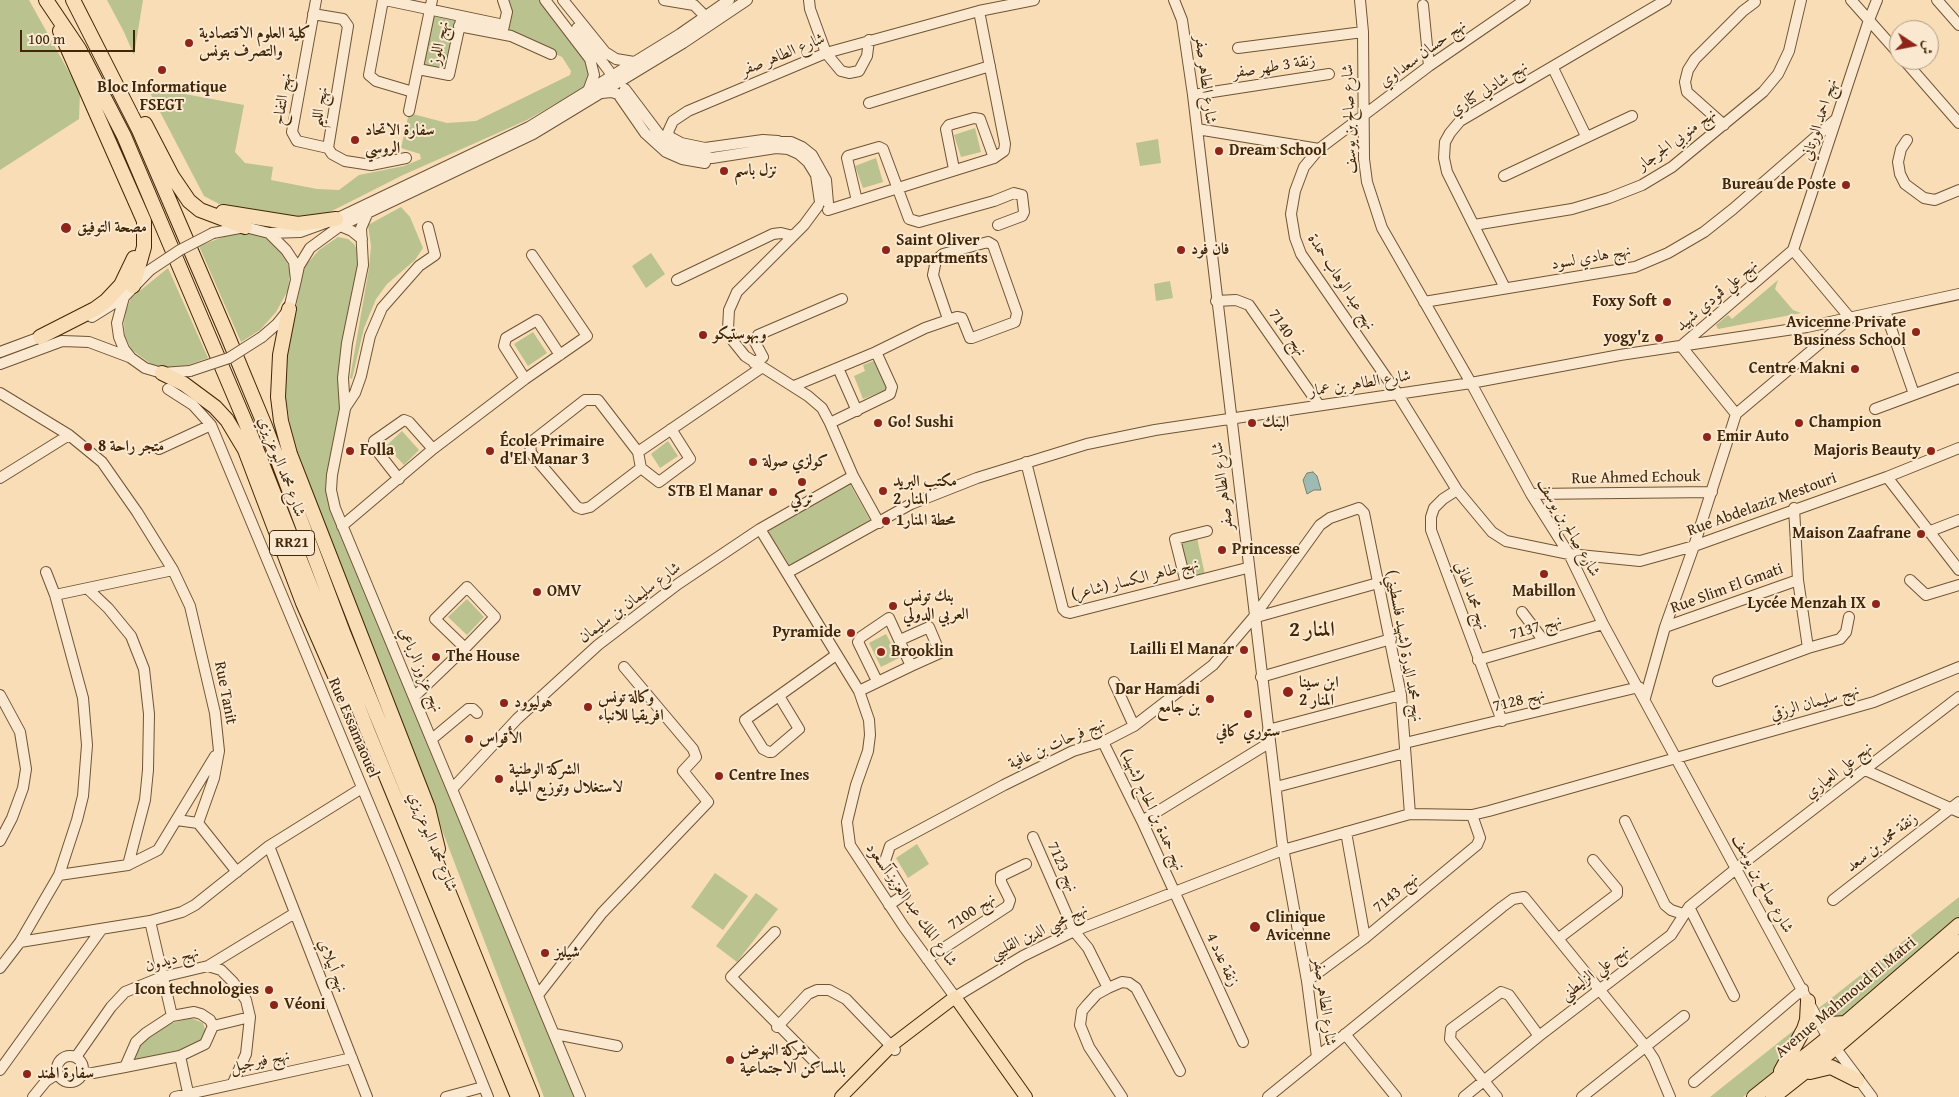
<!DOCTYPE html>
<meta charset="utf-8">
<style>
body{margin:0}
#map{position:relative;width:1959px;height:1097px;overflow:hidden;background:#f8ddb7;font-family:"Gentium Book Plus",Amiri,serif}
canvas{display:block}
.north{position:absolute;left:1889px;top:20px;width:50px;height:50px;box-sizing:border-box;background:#fae9d0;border:1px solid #b09b80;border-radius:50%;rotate:101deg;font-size:14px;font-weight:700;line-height:20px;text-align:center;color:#422608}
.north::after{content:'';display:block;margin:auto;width:18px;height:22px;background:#8f2418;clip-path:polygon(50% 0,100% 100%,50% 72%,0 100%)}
.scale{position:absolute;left:20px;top:30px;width:115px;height:22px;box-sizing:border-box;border:2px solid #422608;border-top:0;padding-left:6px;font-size:15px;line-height:18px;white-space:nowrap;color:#422608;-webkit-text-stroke:4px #fae9d0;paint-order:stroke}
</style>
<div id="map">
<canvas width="1959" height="1097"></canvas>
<div class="north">ش</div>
<div class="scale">100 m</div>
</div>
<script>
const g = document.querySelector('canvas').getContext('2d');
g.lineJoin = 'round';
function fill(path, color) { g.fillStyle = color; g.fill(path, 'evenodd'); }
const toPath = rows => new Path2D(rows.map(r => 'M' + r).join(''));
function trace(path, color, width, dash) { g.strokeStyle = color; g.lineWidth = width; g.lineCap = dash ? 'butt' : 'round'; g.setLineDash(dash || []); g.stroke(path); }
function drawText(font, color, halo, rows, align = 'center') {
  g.font = font + ' "Gentium Book Plus",Amiri,serif'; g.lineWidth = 4; g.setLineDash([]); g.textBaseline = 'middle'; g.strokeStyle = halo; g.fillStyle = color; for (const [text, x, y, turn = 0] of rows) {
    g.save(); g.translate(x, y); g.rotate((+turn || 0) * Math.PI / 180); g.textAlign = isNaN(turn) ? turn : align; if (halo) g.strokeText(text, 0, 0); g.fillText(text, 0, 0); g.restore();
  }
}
const green = toPath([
 [0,0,29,0,80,92,79,119,0,170],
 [107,0,143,0,134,55,124,32],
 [505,0,541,0,590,65,585,87,527,120,403,175,322,216,302,219,223,206,204,196,147,87,244,105,235,152,245,163,273,167,271,180,317,189,339,190,359,175,404,166,421,159,420,154,401,148,409,113,447,123,476,121,570,75,571,71,562,57,505,30],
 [433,14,456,19,446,70,423,65],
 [975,128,981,152,961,157,954,135],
 [1158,139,1161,163,1140,166,1136,143],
 [876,158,883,182,863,188,855,166],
 [401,207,410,217,423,248,415,260,387,284,376,299,364,328,352,379,350,378,369,268,371,246,368,225],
 [244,233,262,235,272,241,285,255,290,272,288,290,276,312,260,330,241,342,199,246,226,236],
 [338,237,348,239,354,244,359,253,340,409,325,487,331,512,578,1097,544,1097,292,437,286,400,285,364,300,287,300,272,319,250],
 [651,253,665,274,646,288,632,266],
 [168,268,208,358,182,367,166,369,155,367,132,350,125,337,124,323,126,311,131,298],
 [1778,280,1775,289,1793,310,1801,313,1718,329,1716,325,1728,315,1732,319],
 [1170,281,1173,298,1156,301,1154,284],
 [533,332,547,353,528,366,514,344],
 [876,360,888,389,863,399,854,376,865,371,863,365],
 [402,431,419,450,404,465,386,446],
 [668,441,678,456,660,468,651,454],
 [850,484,870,520,790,566,768,531],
 [1197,538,1205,575,1189,578,1180,542],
 [467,599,484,617,467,635,448,617],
 [886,634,899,658,881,667,869,643],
 [917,844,929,864,908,878,896,858],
 [715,873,748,896,723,930,691,907],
 [756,893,778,909,737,962,716,946],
 [1959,897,1959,923,1842,1018,1826,1020,1819,1008],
 [191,1018,203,1023,206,1033,203,1039,192,1049,132,1063,134,1055,143,1041,157,1031,172,1023],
 [1803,1023,1780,1065,1763,1081,1743,1097,1710,1097]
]);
const water = toPath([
 [1313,472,1317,476,1321,490,1314,490,1307,494,1303,480,1307,473,1313,472]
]);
const minor = toPath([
 [316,0,292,132,297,141,328,148],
 [383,0,369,75,376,81,413,92],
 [385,0,504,25],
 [503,0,507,12,503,30],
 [545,0,590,59,594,75,588,91],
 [563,0,605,52,616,59,634,62],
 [664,0,694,5,706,17],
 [809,0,810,9,826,53,841,71,849,73,859,71,867,56,869,40],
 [1174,0,1182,20,1193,95,1282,842,1307,981,1317,1057],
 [1360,0,1363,32,1364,159,1367,182,1382,228,1471,383,1531,494,1569,554,1603,624,1828,1038,1872,1097],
 [1525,0,1429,66,1319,149,1304,167,1295,191,1291,214,1295,238,1301,254,1397,393,1457,490,1492,532,1506,541,1569,554,1640,561,1694,546,1887,477,1959,448],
 [1851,0,1899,54],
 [1937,0,1959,25],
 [1423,5,1429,66],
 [313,14,343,19,348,26,328,148,332,154,345,161,371,165,406,158],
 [459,26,511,36,551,54],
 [577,28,609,71],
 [1238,48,1363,32],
 [1904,60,1959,123],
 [1553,68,1586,136],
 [418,69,449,75,461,20],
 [625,89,662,138,675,147,694,155,712,158,776,148,788,149,799,154,808,162,816,175,820,202],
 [602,93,611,92,618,94,645,133,666,152,682,159,705,163],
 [1193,95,1329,74],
 [869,103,990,66],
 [409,111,432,0],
 [1724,125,1687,92,1685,82,1688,70,1695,59,1743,11,1755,2],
 [1197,129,1319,149],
 [1907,140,1901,149,1898,162,1900,174,1905,184,1924,198,1935,200,1959,190],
 [778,141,763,140,705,148,681,143,670,137,668,132,673,121,688,111,826,53,979,11,1034,0],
 [772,142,791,142,802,147,812,155,826,180,828,203],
 [954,169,946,129,949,125,974,118,980,119,994,158],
 [1504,176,1632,116],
 [857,201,847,158,848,156,879,147,883,149,909,219,919,222,994,201,1014,193,1022,195,1024,212,1022,216,998,225],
 [818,206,804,225,737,292,729,310,728,329,733,341,745,356,808,396,822,408,830,423,853,476,879,523],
 [828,210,994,158,1004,151,1005,144,979,11],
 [368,212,361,228,363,265,347,343,343,378,345,409,332,475,331,490,335,508,580,1097],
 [1474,225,1572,209,1609,198,1642,185,1672,167,1763,92,1778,74,1789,51,1801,0],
 [340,226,352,231,362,239],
 [213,233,245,227,269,233,286,250,294,262,296,280,289,309,277,324,262,337],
 [269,233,300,232,336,219,529,127,680,34,729,0],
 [150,270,124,297,117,323,119,337,124,349,131,358,145,368,162,373,190,371],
 [296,280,299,266,310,248,340,226,533,134,683,43,747,0],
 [677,280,773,234,781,233,793,236],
 [1505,288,1447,172,1444,158,1445,142,1450,133,1460,121,1666,0],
 [1216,301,1236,300,1249,305,1319,405],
 [1424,302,1635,267,1668,253,1704,232,1733,209,1835,120],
 [1885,311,1914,394],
 [92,317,124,297],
 [0,352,46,335],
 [876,352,925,328,957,317,962,318,970,338,972,338,1015,322,1017,313,993,245,988,242,943,254,936,260,933,275,948,319],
 [754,363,763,357,755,342,758,335,842,299],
 [0,364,62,341,89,342,129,357],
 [838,368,857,411],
 [525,379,504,346,506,338,537,320,560,355],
 [794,386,876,352,892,387,890,394,830,423],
 [168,389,193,405,211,425,394,864,488,1097],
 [0,393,69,435,102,462,137,512,173,570,190,606,215,713,219,751,214,778,198,823],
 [345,408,355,393,361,376,370,336,382,308,419,266,435,255,428,227],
 [1875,409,1959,378],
 [1736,414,1681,346,1793,250,1869,20,1877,0],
 [159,449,211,425],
 [638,452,761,368],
 [1026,462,1063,609,1066,612,1070,613,1247,568],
 [641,468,590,507,582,509,577,507,531,453,530,443,585,400,598,400,638,452,641,468,659,482,690,459,671,429],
 [1887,477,1959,570],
 [0,478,69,435],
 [399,479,374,447,374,441,404,420,409,422,433,449],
 [1457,490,1443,499,1434,508,1431,517,1431,530,1502,721],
 [1531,494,1712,492],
 [1794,508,1798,580,1808,648],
 [342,526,433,449,525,379,587,336,532,255],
 [760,529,859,691,869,720,870,735,868,751,856,785,847,822,850,845,904,927,955,997,1023,956,1074,931,1283,850,1410,814,1472,815,1489,811,1874,702,1959,667],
 [1928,532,1959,520],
 [787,573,911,504,977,478,1087,444,1155,430,1471,383,1620,355,1807,327,1959,294],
 [1910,580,1926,595,1959,585],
 [1186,583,1175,539,1207,531],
 [55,595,173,570],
 [1522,612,1544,641],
 [1253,618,1378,583],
 [1665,627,1798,580],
 [900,640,929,627,940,653,911,666],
 [1478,660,1603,624],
 [1261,677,1391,639],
 [1718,681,1808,648,1840,639,1846,632,1849,617],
 [1114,682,1134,726],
 [859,691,911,666,889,618,861,637,858,642,877,681],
 [0,695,20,732,26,769,23,788,12,818,0,841],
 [415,696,465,648,495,617,467,587,435,619,465,648],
 [779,696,799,729,772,752,769,752,763,749,745,720,836,655],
 [1645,698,1665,627,1694,546,1736,414,1850,318,1793,250],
 [1268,730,1401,695],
 [432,739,468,709,473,709,477,713],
 [1103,742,1142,821,1243,1042],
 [1405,743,1639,687],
 [1865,770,1959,812],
 [1276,787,1405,753],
 [453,788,517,719,598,645,678,584,760,529,853,476],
 [177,820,198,823,237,872],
 [1142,821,1269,743],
 [1625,821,1665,905,1671,910,1683,914],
 [1346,832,1365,938],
 [1033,837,1074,931,1088,948,1108,988],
 [269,846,367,1097],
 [128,865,158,850,215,756],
 [59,875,128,865,145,800,148,770,149,714,144,669,131,636,108,608,88,589],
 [1833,900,1959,802],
 [889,905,905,894,885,861,890,846,1004,785,1073,751,1103,742,1134,726,1213,665,1253,618,1320,525,1330,518,1359,508,1364,513,1401,695,1410,814],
 [1689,907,1734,996],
 [150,921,172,1016],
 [775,932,731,977,815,1062],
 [1559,938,1617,894,1617,889,1593,860],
 [20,942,150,921,182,912,195,905,269,846,362,788],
 [927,959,1008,906,1010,900,1001,882,1001,876,1026,864],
 [208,966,221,970,233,982,246,1000,250,1017,246,1054,233,1083],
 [0,968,20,942,59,875,77,820,83,796,87,745,83,698,55,595,46,572],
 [1307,981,1365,938,1477,845,1480,838,1472,815],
 [538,995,602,913,708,802,683,771,696,757,693,749,624,667],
 [213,1026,250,1017],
 [777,1027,808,994,817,990,829,990,846,999,895,1050],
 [555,1034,617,1046],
 [1345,1034,1396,1097],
 '57 1069a13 13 0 1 1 26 0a13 13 0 1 1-26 0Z',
 [180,1056,189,1097],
 [76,1057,111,1007,125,992,162,977,208,966,295,913],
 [0,1070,101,930],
 [83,1072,93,1073,125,1067,180,1056,205,1044,213,1026,210,1020,201,1014,194,1012,172,1016,146,1033,136,1042,125,1067],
 [1694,1082,1803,989],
 [33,1097,46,1081,57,1074],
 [175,1097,352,1058],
 [446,1097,483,1087],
 [1122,1097,1089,1047,1080,1025,1082,1011,1087,1005,1097,994,1108,988,1122,982,1129,983,1136,988,1180,1071],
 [1268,1097,1502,907,1513,899,1524,897,1646,1047,1654,1059,1670,1097],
 [1464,1097,1539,1036,1671,935,1689,907,1737,868,1959,697],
 [1497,1097,1450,1039,1451,1029,1501,992,1509,995,1539,1036],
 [1582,1097,1684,1016]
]);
const major = toPath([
 [841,1097,892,1045,955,997,1026,1097]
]);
const highway = toPath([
 [46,0,79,49,124,136,250,433,368,732,518,1097],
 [73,0,139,130,226,332,265,426,344,635,532,1097],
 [60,31,144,221,144,247,133,286],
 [145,124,172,176,189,201,200,210,245,227],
 [223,212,298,224,336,219],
 [289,309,280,355,278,397,281,421,290,454,428,808,438,849],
 [40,337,95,309,106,301,121,285,134,258],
 [162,373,184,384,215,407,227,420,245,450,303,603,346,701],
 [1819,1020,1830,1024,1845,1023],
 [1781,1071,1804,1029,1807,1020,1808,1001],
 [1810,1072,1831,1067,1857,1080],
 [1754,1097,1828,1038,1959,925],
 [1773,1097,1835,1048,1959,942]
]);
const minorBridge = toPath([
 [150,270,180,250,213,233],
 [190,371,229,358,262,337]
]);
const markers = [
 [189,43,5,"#8f2418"],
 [162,70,5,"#8f2418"],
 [355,140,5,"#8f2418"],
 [1219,151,5,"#8f2418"],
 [724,171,5,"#8f2418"],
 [1846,185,5,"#8f2418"],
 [66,228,6,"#8f2418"],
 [886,250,5,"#8f2418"],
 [1181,250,5,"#8f2418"],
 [1667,302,5,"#8f2418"],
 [1916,332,5,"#8f2418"],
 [703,335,5,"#8f2418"],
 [1659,338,5,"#8f2418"],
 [1855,369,5,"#8f2418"],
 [878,423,5,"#8f2418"],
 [1252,423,5,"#8f2418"],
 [1799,423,5,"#8f2418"],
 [1707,437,5,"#8f2418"],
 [88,447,5,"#8f2418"],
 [350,451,5,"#8f2418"],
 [490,451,5,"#8f2418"],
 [1931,451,5,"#8f2418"],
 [753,462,5,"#8f2418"],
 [802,482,5,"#8f2418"],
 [883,491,5,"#8f2418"],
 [773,492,5,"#8f2418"],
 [886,521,5,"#8f2418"],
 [1921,534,5,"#8f2418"],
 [1222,550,5,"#8f2418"],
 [1544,574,5,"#8f2418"],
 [537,592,5,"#8f2418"],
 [1876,604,5,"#8f2418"],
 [893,606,5,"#8f2418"],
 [851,633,5,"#8f2418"],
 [1244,650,5,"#8f2418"],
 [881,652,5,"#8f2418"],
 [436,657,5,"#8f2418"],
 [1288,692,6,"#8f2418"],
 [1210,699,5,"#8f2418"],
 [504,703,5,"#8f2418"],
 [588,707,5,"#8f2418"],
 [1248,714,5,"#8f2418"],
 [469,739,5,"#8f2418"],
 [719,776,5,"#8f2418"],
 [499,779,5,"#8f2418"],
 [1255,927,6,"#8f2418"],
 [545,953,5,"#8f2418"],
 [269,990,5,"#8f2418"],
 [274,1005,5,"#8f2418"],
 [730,1060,5,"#8f2418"],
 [27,1074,5,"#8f2418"]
];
const shields = [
 [292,543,45]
];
const shieldNames = [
 ["RR21",292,543]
];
const poiNames = [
 ["كلية العلوم الاقتصادية",199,34],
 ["والتصرف بتونس",199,52],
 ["Bloc Informatique",162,88,"center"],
 ["FSEGT",162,106,"center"],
 ["سفارة الاتحاد",365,131],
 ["الروسي",365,149],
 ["Dream School",1229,151],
 ["نزل باسم",734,171],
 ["Bureau de Poste",1836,185,"right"],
 ["مصحة التوفيق",77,228],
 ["Saint Oliver",896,241],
 ["appartments",896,259],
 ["فان فود",1191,250],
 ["Foxy Soft",1657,302,"right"],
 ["Avicenne Private",1906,323,"right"],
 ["Business School",1906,341,"right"],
 ["وبهوستيكو",713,335],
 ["yogy'z",1649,338,"right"],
 ["Centre Makni",1845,369,"right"],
 ["Go! Sushi",888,423],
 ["البنك",1262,423],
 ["Champion",1809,423],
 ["Emir Auto",1717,437],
 ["École Primaire",500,442],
 ["d'El Manar 3",500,460],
 ["متجر راحة 8",98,447],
 ["Folla",360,451],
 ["Majoris Beauty",1921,451,"right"],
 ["كولزي صولة",763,462],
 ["مكتب البريد",893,482],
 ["المنار 2",893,500],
 ["STB El Manar",763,492,"right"],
 ["تركي",802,500,"center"],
 ["محطة المنار1",896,521],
 ["Maison Zaafrane",1911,534,"right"],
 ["Princesse",1232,550],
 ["OMV",547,592],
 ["Mabillon",1544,592,"center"],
 ["بنك تونس",903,597],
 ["العربي الدولي",903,615],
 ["Lycée Menzah IX",1866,604,"right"],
 ["Pyramide",841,633,"right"],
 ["Lailli El Manar",1234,650,"right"],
 ["Brooklin",891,652],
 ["The House",446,657],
 ["ابن سينا",1299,683],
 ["المنار 2",1299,701],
 ["Dar Hamadi",1200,690,"right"],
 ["بن جامع",1200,708,"right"],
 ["وكالة تونس",598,698],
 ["افريقيا للانباء",598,716],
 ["هوليوود",514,703],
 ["ستوري كافي",1248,732,"center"],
 ["الأقواس",479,739],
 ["الشركة الوطنية",509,770],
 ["لاستغلال وتوزيع المياه",509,788],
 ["Centre Ines",729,776],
 ["Clinique",1266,918],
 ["Avicenne",1266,936],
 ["شيليز",555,953],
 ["Icon technologies",259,990,"right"],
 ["Véoni",284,1005],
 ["شركة النهوض",740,1051],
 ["بالمساكن الاجتماعية",740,1069],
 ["سفارة الهند",37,1074]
];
const streetNames = [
 ["نهج اللوز",440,43,-78],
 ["نهج حسان سعداوي",1423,54,-36],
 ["شارع الطاهر صفر",783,55,-22],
 ["زنقة 3 طهر صفر",1274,67,-9],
 ["شارع الطاهر صفر",1205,80,83],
 ["نهج شادلي كتاري",1489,89,-32],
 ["نهج التفاح",283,99,-81],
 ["نهج الليم",320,107,-80],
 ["شارع صالح بن يوسف",1350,119,-92],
 ["نهج احمد الورتاني",1820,120,-72],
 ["نهج منوبي الجرجار",1677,140,-36],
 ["نهج هادي لسود",1591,258,-10],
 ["نهج عبد الوهاب حمدة",1341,282,57],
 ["نهج علي قمودي شهيد",1717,296,-40],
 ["نهج 7140",1287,333,55],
 ["شارع الطاهر بن عمار",1360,384,-9],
 ["شارع محمد البوعزيزي",281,467,69],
 ["Rue Ahmed Echouk",1636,478,-1],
 ["شارع الطاهر صفر",1223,486,-97],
 ["Rue Abdelaziz Mestouri",1762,505,-20],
 ["شارع صالح بن يوسف",1568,528,60],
 ["نهج طاهر الكسار (شاعر)",1135,580,-14],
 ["Rue Slim El Gmati",1727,589,-20],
 ["نهج محمد الهاني",1471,596,70],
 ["شارع سليمان بن سليمان",630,603,-37],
 ["نهج 7137",1536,628,-16],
 ["نهج محمد الدرة (شهيد فلسطيني)",1404,646,80],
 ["نهج عزوز الرباعي",420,670,67],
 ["Rue Tanit",225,693,79],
 ["نهج 7128",1519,701,-14],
 ["نهج سليمان الرزقي",1815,703,-16],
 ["Rue Essamaouel",353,728,67],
 ["نهج فرحات بن عافية",1057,744,-24],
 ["نهج علي العياري",1839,771,-38],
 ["نهج حمدة بن الحاج (شهيد)",1152,810,65],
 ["شارع محمد البوعزيزي",432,842,68],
 ["زنقة محمد بن سعد",1882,843,-38],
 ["نهج 7123",1062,867,66],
 ["شارع صالح بن يوسف",1762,884,61],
 ["نهج 7143",1396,893,-40],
 ["شارع الملك عبد العزيز آلسعود",911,905,55],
 ["نهج 7100",972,912,-34],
 ["نهج محيي الدين القليبي",1039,932,-26],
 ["نهج ديدون",172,960,-16],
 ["زنقة عدد 4",1222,960,65],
 ["نهج أبيلاي",332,966,69],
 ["نهج علي الزليطني",1595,973,-37],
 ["Avenue Mahmoud El Matri",1846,998,-40],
 ["شارع الطاهر صفر",1324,1002,82],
 ["نهج فيرجيل",260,1062,-12]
];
const districtNames = [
 ["المنار 2",1312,631]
];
fill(green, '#bac290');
fill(water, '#9ebbb3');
trace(water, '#797f6f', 1);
trace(minor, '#705434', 12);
trace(major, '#422608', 14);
trace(highway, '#422608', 16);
trace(minor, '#fae9d0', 10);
trace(major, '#f8ddb7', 12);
trace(highway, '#f8ddb7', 14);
trace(minorBridge, '#705434', 12, []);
trace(minorBridge, '#fae9d0', 10);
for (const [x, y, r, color] of markers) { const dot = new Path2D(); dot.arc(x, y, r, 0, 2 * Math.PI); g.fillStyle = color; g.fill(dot); trace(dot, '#fae9d0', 2); }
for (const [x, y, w] of shields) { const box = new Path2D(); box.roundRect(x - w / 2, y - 12.5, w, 25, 4); g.fillStyle = '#fae9d0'; g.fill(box); trace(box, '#422608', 1); }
drawText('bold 15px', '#422608', null, shieldNames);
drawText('bold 16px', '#422608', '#fae9d0', poiNames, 'left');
drawText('16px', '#422608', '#fae9d0', streetNames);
drawText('bold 21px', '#422608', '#fae9d0', districtNames);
</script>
